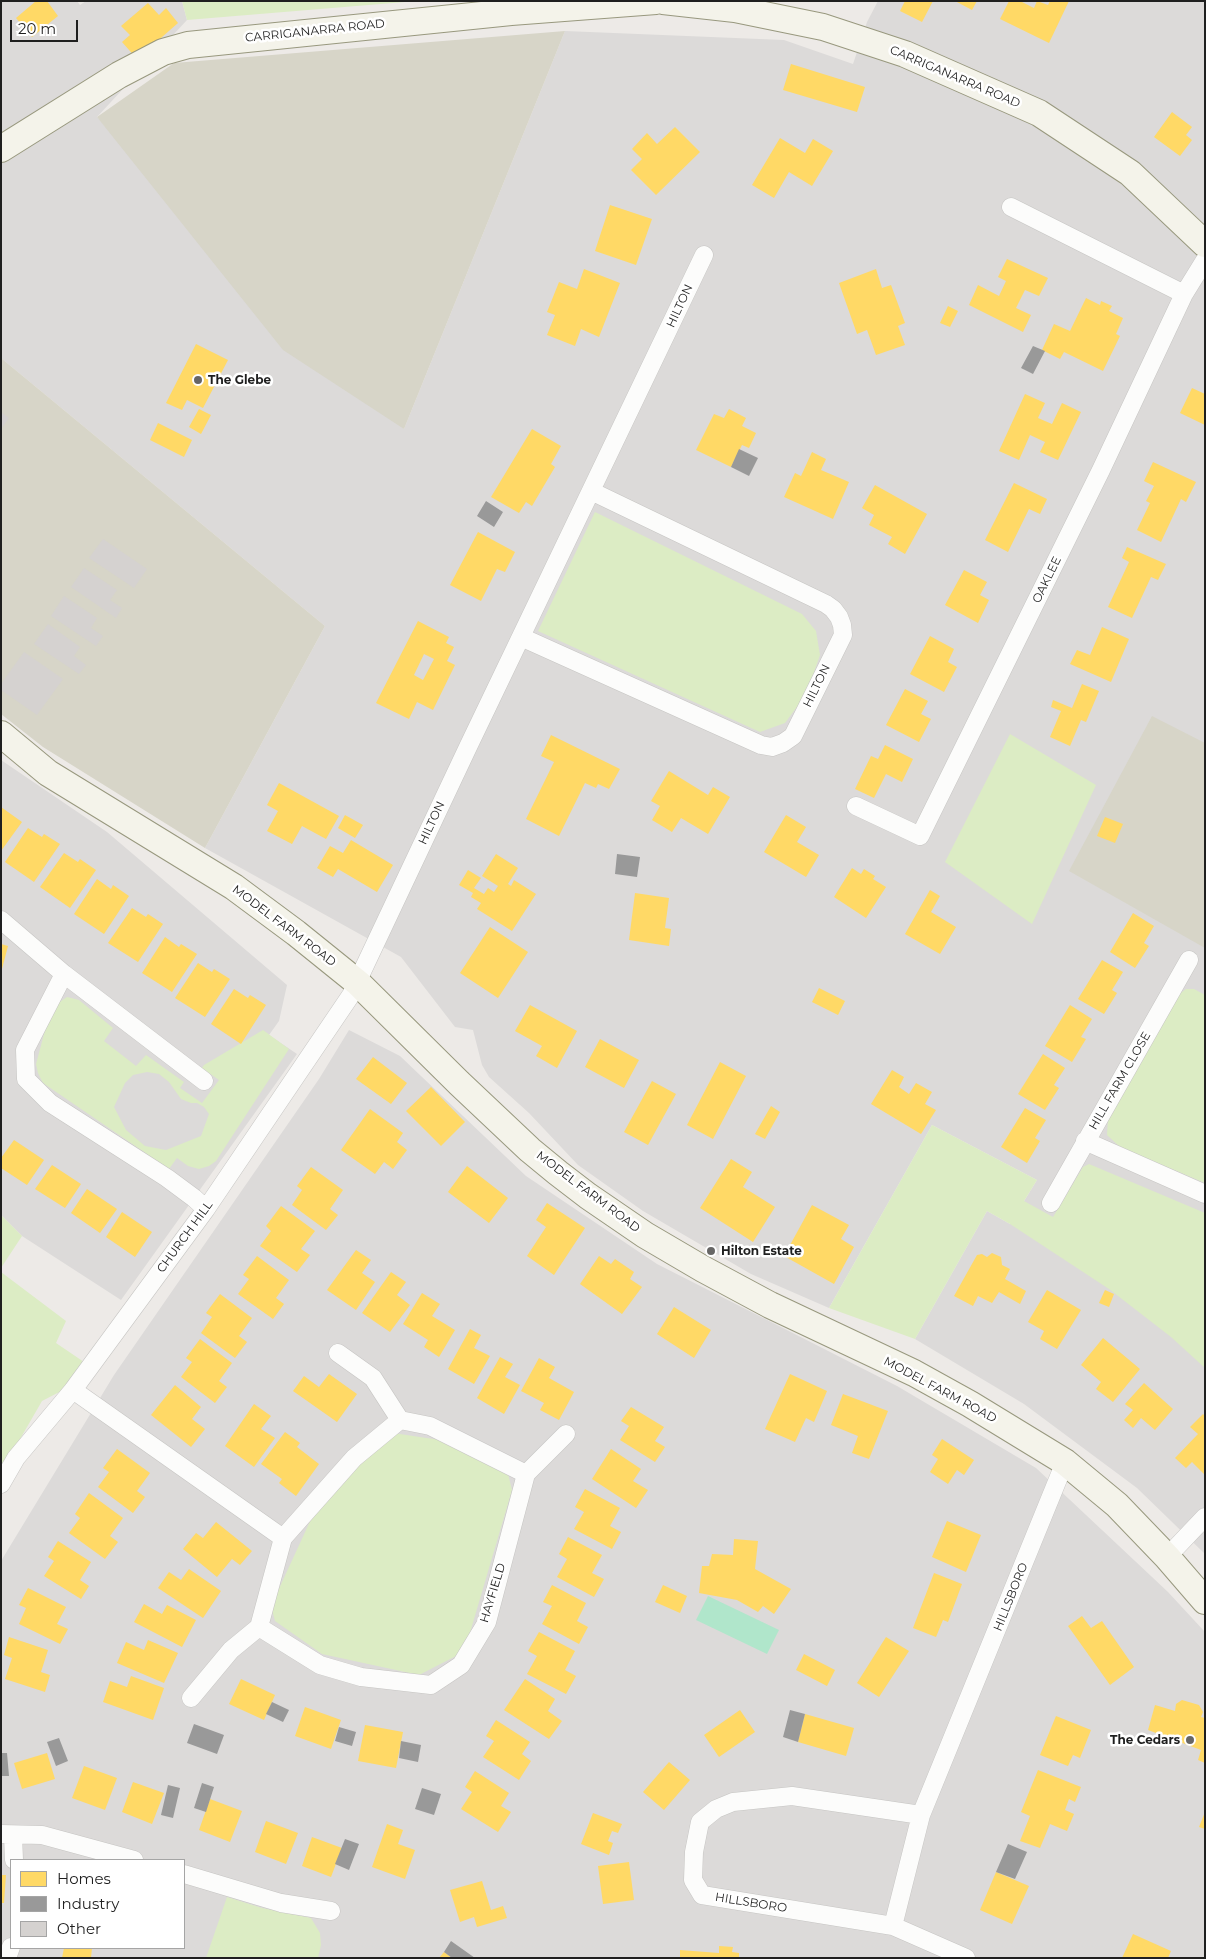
<!DOCTYPE html>
<style>
body{margin:0}
#map{position:relative;width:1206px;height:1959px;overflow:hidden;background:#edeae7;font-family:Montserrat,sans-serif}
canvas{display:block}
.frame{position:absolute;inset:0;border:2px solid #1f1f1f;pointer-events:none}
.legend{position:absolute;left:10px;top:1859px;width:175px;height:90px;box-sizing:border-box;background:#fff;border:1px solid #a5a5a5;margin:0;padding:6px 9px;list-style:none;font-size:15px;color:#1f1f1f}
.legend li{display:flex;align-items:center;gap:10px;height:25px}
.legend b{width:25px;border:1px solid #a5a5a5}
.scale{position:absolute;left:10px;top:20px;width:68px;height:22px;box-sizing:border-box;border:2px solid #1f1f1f;border-top:0;padding-left:6px;font-size:15px;line-height:18px;white-space:nowrap;color:#1f1f1f;-webkit-text-stroke:4px #fff;paint-order:stroke}
</style>
<div id="map">
<canvas width="1206" height="1959"></canvas>
<div class="frame"></div>
<ul class="legend">
<li><b style="height:14px;background:#ffd966"></b>Homes</li>
<li><b style="height:14px;background:#999"></b>Industry</li>
<li><b style="height:14px;background:#d5d2d0"></b>Other</li>
</ul>
<div class="scale">20 m</div>
</div>
<script>
const g = document.querySelector('canvas').getContext('2d');
g.lineJoin = 'round';
function fill(path, color) { g.fillStyle = color; g.fill(path, 'evenodd'); }
const toPath = rows => new Path2D(rows.map(r => 'M' + r).join(''));
function trace(path, color, width, dash) { g.strokeStyle = color; g.lineWidth = width; g.lineCap = dash ? 'butt' : 'round'; g.setLineDash(dash || []); g.stroke(path); }
function drawText(font, color, halo, rows, align = 'center') {
  g.font = font + ' Montserrat,sans-serif'; g.lineWidth = 5; g.setLineDash([]); g.textBaseline = 'middle'; g.strokeStyle = halo; g.fillStyle = color; for (const [text, x, y, turn = 0] of rows) {
    g.save(); g.translate(x, y); g.rotate((+turn || 0) * Math.PI / 180); g.textAlign = isNaN(turn) ? turn : align; if (halo) g.strokeText(text, 0, 0); g.fillText(text, 0, 0); g.restore();
  }
}
const residential = toPath([
 [1,1,77,1,80,5,86,1,182,1,187,20,97,117,404,429,565,31,784,40,853,64,867,22,878,1,1205,1,1205,1554,1137,1488,1024,1404,915,1339,987,1211,1010,1224,1037,1180,932,1125,829,1308,751,1274,643,1211,578,1165,529,1113,489,1077,482,1065,473,1030,455,1027,401,957,205,848,325,626,1,358],
 [1,760,107,832,287,985,279,1021,269,1035,297,1054,121,1300,22,1236,1,1215],
 [349,1030,400,1056,526,1176,657,1264,897,1386,1036,1468,1168,1592,1205,1632,1205,1958,1,1958,1,1561,114,1375,319,1079],
 [11,1860,184,1860,184,1948,11,1948]
]);
const construction = toPath([
 [565,31,404,429,283,350,97,117,174,63],
 [1,358,325,626,205,848,43,747,1,714],
 [1152,716,1205,743,1205,948,1069,871]
]);
const grass = toPath([
 [182,1,417,1,187,20],
 [595,512,802,614,816,631,820,655,810,684,802,700,785,723,760,732,538,631],
 [1010,734,1096,785,1032,924,945,862],
 [1186,989,1194,989,1205,995,1205,1183,1120,1147,1107,1135,1108,1119,1178,995],
 [67,997,79,1000,113,1028,104,1041,136,1066,146,1055,184,1082,180,1088,202,1103,219,1080,202,1068,204,1065,263,1030,289,1049,216,1161,209,1166,199,1169,188,1166,177,1158,169,1169,43,1083,38,1073,36,1064,51,1008],
 [147,1072,159,1074,169,1082,181,1099,191,1103,197,1103,204,1107,209,1114,201,1136,166,1150,145,1146,126,1130,114,1107,125,1083,133,1075],
 [932,1125,1037,1180,1024,1201,1053,1217,1083,1167,1089,1164,1205,1213,1205,1368,1171,1337,1109,1289,1010,1224,987,1211,915,1339,829,1308],
 [1,1215,22,1236,1,1268],
 [1,1272,66,1321,56,1343,84,1362,69,1387,42,1401,1,1472],
 [393,1433,440,1440,508,1474,512,1490,469,1636,456,1656,419,1675,322,1654,275,1621,271,1606,324,1491],
 [227,1897,262,1908,311,1918,320,1933,321,1945,318,1958,206,1958]
]);
const pitch = toPath([
 [708,1596,779,1630,767,1654,696,1620]
]);
const homes = toPath([
 [36,1,47,1,58,16,32,37,16,18],
 [905,1,933,1,922,22,900,11],
 [955,1,977,1,972,10],
 [1009,1,1020,1,1034,8,1037,1,1048,5,1050,1,1069,1,1049,43,1000,19],
 [148,3,159,15,166,8,178,23,137,59,122,42,130,35,121,26],
 [791,64,865,87,857,112,783,90],
 [1172,112,1192,127,1186,135,1192,140,1180,156,1154,137],
 [675,127,700,152,656,195,631,170,642,159,632,149,647,133,657,144],
 [780,138,805,153,813,139,833,151,812,186,789,172,774,198,752,185],
 [610,205,652,219,636,265,595,251],
 [1007,259,1048,278,1039,296,1025,290,1016,308,1031,315,1023,332,969,305,978,285,999,296,1006,281,998,277],
 [584,269,620,283,599,337,581,329,575,346,547,335,555,315,547,312,559,282,577,289],
 [876,269,882,288,891,285,905,323,898,326,905,345,876,355,867,330,857,334,839,283],
 [1086,298,1100,305,1101,301,1112,306,1109,311,1123,318,1116,334,1120,336,1103,371,1064,352,1060,359,1042,350,1054,324,1070,331],
 [948,306,958,311,950,327,940,323],
 [196,344,228,360,203,408,187,400,182,410,166,403],
 [1192,388,1205,394,1205,425,1180,413],
 [1025,394,1045,403,1038,418,1052,424,1062,403,1081,412,1058,460,1040,452,1045,442,1030,435,1019,460,999,451],
 [199,409,211,415,201,434,189,427],
 [729,409,746,418,742,426,756,433,749,448,742,445,731,467,696,450,714,414,724,418],
 [158,423,192,440,184,457,150,440],
 [532,429,561,446,551,464,555,467,532,506,526,502,519,513,491,497],
 [812,452,826,459,821,470,849,482,833,519,784,497,795,473,801,476],
 [1153,462,1196,482,1186,502,1181,499,1161,542,1137,530,1150,503,1146,501,1154,486,1144,481],
 [1014,483,1047,499,1040,514,1029,509,1008,552,985,540],
 [875,485,927,514,905,554,888,544,892,537,869,525,874,515,862,508],
 [478,532,515,552,505,572,497,569,481,601,450,585],
 [1127,547,1166,564,1158,580,1151,577,1132,618,1108,607,1129,562,1122,558],
 [964,570,987,582,980,595,989,600,978,623,945,605],
 [418,621,449,637,446,643,454,647,447,661,455,665,433,710,417,702,409,719,376,703],
 [424,654,434,659,423,680,414,675],
 [1102,627,1129,639,1111,682,1070,664,1077,650,1090,655],
 [930,636,954,649,948,662,957,667,944,692,910,674],
 [1082,684,1099,691,1086,722,1081,720,1070,746,1050,737,1061,711,1051,707,1053,700,1072,708],
 [905,689,928,701,921,714,931,719,919,742,886,725],
 [551,735,620,769,609,789,598,784,596,788,585,783,559,836,526,819,554,762,541,756],
 [885,745,913,759,902,782,886,774,874,798,855,789,871,756,878,759],
 [669,771,708,795,713,787,730,797,708,834,681,818,672,832,652,820,660,806,651,801],
 [279,783,339,816,326,839,302,826,292,844,267,831,278,811,267,805],
 [1,807,22,822,1,851],
 [345,815,363,825,355,838,338,828],
 [786,815,806,827,797,842,819,855,806,877,764,852],
 [1105,817,1123,824,1115,843,1097,836],
 [28,828,42,837,44,834,60,844,34,882,5,862],
 [351,840,393,865,377,892,338,869,333,877,317,868,330,846,343,853],
 [64,853,78,862,80,859,96,870,70,908,40,887],
 [496,854,518,868,508,884,511,886,514,880,536,894,512,931,477,909,481,903,471,897,473,893,459,885,468,870,481,878,474,888,484,894,488,888,494,892,498,886,482,876],
 [852,868,861,874,864,869,875,876,873,879,886,887,866,918,834,897],
 [97,879,111,889,113,885,129,896,104,934,74,914],
 [930,890,940,896,931,912,956,927,940,954,905,934],
 [635,893,669,898,665,928,671,929,669,946,629,940],
 [132,908,146,917,148,914,163,924,138,962,108,943],
 [1133,913,1154,926,1144,943,1149,946,1135,968,1110,952],
 [490,927,528,952,498,998,460,973],
 [165,937,179,947,181,944,197,954,172,992,142,973],
 [1,944,8,946,2,969,1,969],
 [1102,960,1123,972,1112,990,1117,993,1104,1014,1078,999],
 [198,963,212,972,214,969,230,979,205,1017,175,998],
 [819,988,845,1001,838,1015,812,1002],
 [234,989,248,998,250,995,266,1005,241,1044,211,1024],
 [530,1005,577,1031,557,1068,536,1056,542,1046,515,1031],
 [1070,1005,1092,1019,1081,1037,1086,1039,1072,1062,1045,1046],
 [600,1039,639,1060,624,1088,585,1067],
 [1043,1054,1065,1068,1054,1085,1059,1088,1045,1110,1018,1094],
 [373,1057,407,1083,391,1104,356,1079],
 [720,1062,746,1076,713,1139,687,1125],
 [892,1070,904,1077,899,1087,909,1094,916,1083,932,1092,925,1104,936,1110,921,1134,871,1104],
 [652,1081,676,1094,648,1145,624,1132],
 [431,1087,465,1122,441,1146,406,1111],
 [771,1106,780,1112,765,1139,755,1134],
 [1025,1108,1046,1120,1035,1138,1040,1141,1027,1163,1001,1147],
 [370,1109,403,1133,397,1142,407,1150,393,1169,384,1162,375,1174,341,1150],
 [14,1140,44,1160,27,1185,1,1168,1,1158],
 [731,1159,752,1172,743,1187,775,1207,753,1242,700,1208],
 [52,1165,81,1184,65,1208,35,1189],
 [467,1166,508,1198,489,1223,448,1192],
 [311,1167,343,1190,330,1209,338,1215,326,1230,292,1205,302,1190,297,1186],
 [87,1189,117,1209,100,1233,71,1213],
 [547,1203,585,1228,554,1275,527,1256,546,1227,536,1220],
 [812,1205,849,1225,841,1239,854,1247,834,1284,784,1256],
 [281,1206,315,1231,301,1249,310,1255,297,1272,260,1246,271,1231,266,1226],
 [122,1212,152,1232,135,1257,106,1237],
 [356,1250,371,1260,362,1273,375,1282,356,1310,327,1290],
 [992,1253,1001,1257,1002,1265,1010,1269,1005,1279,1026,1291,1020,1304,999,1292,992,1303,978,1296,973,1306,954,1296,977,1255,982,1254,987,1257],
 [257,1256,289,1280,276,1298,284,1304,273,1319,238,1294,249,1279,243,1275],
 [599,1256,611,1264,615,1259,634,1272,630,1279,642,1287,622,1314,580,1284],
 [391,1272,406,1282,397,1295,410,1305,390,1332,362,1313],
 [1047,1290,1081,1310,1057,1349,1040,1339,1044,1331,1028,1322],
 [1105,1290,1114,1294,1109,1307,1099,1303],
 [422,1293,440,1304,432,1316,455,1330,439,1357,424,1347,428,1340,403,1324],
 [220,1294,252,1318,239,1336,247,1342,235,1358,201,1333,212,1317,206,1313],
 [674,1307,711,1330,694,1358,657,1334],
 [470,1329,481,1335,474,1348,490,1356,474,1384,448,1369],
 [1103,1338,1140,1369,1113,1402,1096,1389,1101,1382,1081,1365],
 [200,1339,232,1363,219,1381,227,1387,215,1403,181,1377,192,1362,186,1358],
 [500,1357,513,1364,505,1377,520,1385,504,1414,477,1398],
 [539,1358,555,1367,549,1378,574,1392,559,1420,540,1410,544,1403,521,1391],
 [329,1374,357,1394,337,1422,293,1391,304,1376,319,1387],
 [790,1374,827,1391,814,1422,806,1418,795,1442,765,1429],
 [1144,1383,1173,1409,1155,1430,1141,1418,1133,1428,1124,1420,1133,1410,1125,1404],
 [175,1385,201,1407,192,1419,205,1429,191,1447,151,1415],
 [843,1394,888,1411,869,1459,852,1453,858,1436,831,1425],
 [254,1404,271,1416,261,1429,275,1438,254,1467,225,1446],
 [631,1407,664,1427,655,1441,665,1447,655,1462,620,1440,629,1426,621,1421],
 [1203,1414,1205,1416,1205,1475,1192,1462,1186,1468,1175,1458,1198,1434,1190,1427],
 [285,1432,300,1443,297,1447,319,1464,296,1496,279,1483,282,1479,261,1464],
 [942,1439,974,1460,964,1475,957,1470,948,1484,930,1472,938,1459,932,1455],
 [117,1449,150,1473,137,1491,145,1497,133,1513,98,1487,109,1472,103,1468],
 [611,1449,641,1469,633,1481,648,1490,636,1508,592,1479],
 [585,1489,620,1508,610,1526,621,1532,612,1549,574,1529,584,1512,575,1507],
 [89,1493,123,1518,110,1536,118,1542,105,1559,69,1533,80,1518,75,1514],
 [947,1521,981,1535,966,1572,932,1557],
 [216,1522,252,1551,240,1565,232,1559,217,1577,183,1549,196,1533,203,1538],
 [568,1537,602,1555,592,1573,604,1579,594,1597,557,1577,567,1559,559,1554],
 [734,1539,758,1541,755,1569,791,1589,774,1614,763,1606,758,1612,737,1600,699,1593,702,1566,709,1566,712,1554,733,1555],
 [58,1541,91,1562,80,1580,89,1586,81,1599,44,1576,54,1561,48,1557],
 [189,1569,221,1591,203,1618,158,1588,169,1572,181,1580],
 [934,1573,962,1584,948,1622,943,1620,936,1637,913,1628],
 [552,1585,586,1603,577,1621,588,1627,579,1644,542,1624,552,1606,543,1602],
 [663,1585,687,1596,680,1613,655,1602],
 [28,1588,66,1607,57,1624,68,1629,60,1644,19,1624,26,1608,19,1605],
 [144,1604,162,1614,167,1605,196,1620,182,1647,134,1622],
 [1082,1616,1091,1628,1102,1621,1134,1667,1110,1685,1068,1626],
 [539,1632,575,1651,565,1670,576,1676,566,1694,527,1674,537,1656,528,1651],
 [9,1637,48,1650,41,1672,50,1675,45,1692,5,1679,12,1658,4,1655],
 [886,1637,909,1651,879,1697,857,1683],
 [148,1640,178,1653,164,1683,117,1663,126,1642,144,1650],
 [804,1654,835,1670,827,1686,796,1670],
 [131,1676,164,1688,153,1720,103,1702,110,1681,127,1687],
 [241,1679,275,1695,264,1720,229,1704],
 [525,1679,555,1699,548,1711,562,1721,549,1739,504,1710],
 [1182,1700,1199,1705,1203,1712,1201,1717,1205,1718,1205,1763,1198,1760,1201,1750,1148,1730,1155,1705,1175,1711,1176,1704],
 [305,1707,341,1720,331,1749,295,1736],
 [740,1710,755,1732,719,1757,704,1735],
 [805,1714,854,1728,846,1756,798,1742],
 [1056,1716,1091,1730,1080,1758,1073,1755,1068,1766,1040,1755],
 [496,1720,530,1742,522,1754,531,1761,519,1780,483,1757,494,1741,486,1736],
 [365,1725,403,1732,396,1768,358,1761],
 [47,1753,55,1779,22,1789,14,1763],
 [669,1762,690,1780,664,1810,643,1792],
 [84,1766,117,1778,105,1810,72,1798],
 [1038,1770,1081,1787,1075,1802,1069,1799,1065,1810,1074,1814,1067,1831,1050,1824,1040,1848,1020,1841,1030,1816,1021,1812],
 [475,1771,509,1793,501,1806,511,1812,498,1832,461,1809,472,1792,465,1787],
 [133,1782,164,1793,152,1824,122,1812],
 [210,1799,242,1811,230,1842,199,1830],
 [1205,1812,1205,1829,1199,1827],
 [593,1813,622,1824,618,1833,612,1831,608,1841,613,1843,609,1855,581,1844],
 [266,1821,298,1833,286,1864,255,1852],
 [387,1824,403,1830,398,1844,415,1850,405,1879,372,1867],
 [312,1837,342,1848,331,1877,302,1866],
 [629,1862,634,1900,603,1904,598,1866],
 [996,1872,1029,1886,1012,1924,980,1910],
 [1,1875,6,1875,4,1903,1,1903],
 [482,1881,491,1910,503,1906,507,1918,477,1927,474,1917,460,1922,450,1890],
 [1133,1934,1171,1951,1168,1958,1122,1958],
 [719,1946,733,1947,732,1952,739,1953,739,1958,680,1958,680,1950,719,1953],
 [64,1948,92,1948,91,1958,62,1958],
 [444,1952,452,1958,439,1958]
]);
const industry = toPath([
 [1033,346,1045,351,1033,374,1021,368],
 [739,449,758,458,749,476,731,467],
 [486,501,503,512,494,527,477,516],
 [617,854,640,857,637,877,615,874],
 [272,1702,289,1710,283,1722,266,1714],
 [790,1710,805,1714,798,1742,783,1737],
 [194,1724,224,1735,217,1754,187,1743],
 [339,1727,356,1732,352,1746,335,1741],
 [59,1738,68,1761,56,1766,47,1742],
 [401,1741,421,1745,418,1762,399,1758],
 [1,1753,7,1753,9,1776,1,1776],
 [202,1783,214,1787,206,1812,194,1808],
 [168,1785,180,1788,173,1818,161,1815],
 [422,1788,441,1794,434,1815,415,1809],
 [345,1839,359,1844,349,1870,335,1864],
 [1008,1844,1027,1852,1015,1879,996,1872],
 [451,1941,475,1958,452,1958,444,1952]
]);
const building = toPath([
 [1,412,9,418,1,429],
 [103,539,147,569,134,588,89,558],
 [84,568,117,590,110,600,122,608,116,618,71,587],
 [64,596,97,618,91,628,103,636,96,646,51,616],
 [48,624,80,647,74,656,86,665,79,674,34,644],
 [24,652,63,679,37,715,1,690,1,684]
]);
const street = toPath([
 [1011,207,1184,294],
 [521,637,761,745,772,747,783,743,793,736,843,635,842,625,839,617,833,609,826,604,591,491],
 [856,806,920,836,1101,470,1184,294,1205,260],
 [1,920,64,974,204,1081],
 [64,974,25,1050,26,1079,50,1103,167,1178,194,1198,206,1209],
 [1085,1141,1205,1194],
 [1051,1203,1189,960],
 [338,1353,373,1378,400,1420],
 [73,1390,283,1538],
 [1,1484,16,1458,73,1390,206,1209,351,995,468,747,704,255],
 [1167,1557,1205,1517],
 [259,1627,320,1665,361,1677,431,1685,461,1665,487,1622,526,1474,566,1434],
 [191,1698,231,1650,259,1627,283,1538,354,1458,400,1420,430,1426,526,1474],
 [921,1815,792,1796,733,1802,716,1809,700,1822,694,1852,693,1880,702,1895,893,1926,966,1958],
 [1,1834,42,1835,134,1860],
 [13,1835,14,1860],
 [184,1874,281,1903,331,1911],
 [893,1926,921,1815,1065,1462],
 [7,1958,11,1947]
]);
const secondary = toPath([
 [663,1,735,9,823,27,905,54,1039,113,1130,173,1205,244],
 [1,149,119,75,163,52,188,45,511,12,656,1],
 [1,734,48,773,234,887,296,933,358,983,459,1083,530,1150,558,1173,588,1196,645,1235,703,1269,770,1305,914,1373,970,1404,1065,1462,1117,1505,1167,1557,1205,1601]
]);
const markers = [
 [198,380,5,"#676665"],
 [711,1251,5,"#676665"],
 [1190,1740,5,"#676665"]
];
const streetNames = [
 ["CARRIGANARRA ROAD",315,31,-6],
 ["CARRIGANARRA ROAD",955,77,23],
 ["HILTON",680,306,-65],
 ["OAKLEE",1047,580,-64],
 ["HILTON",817,686,-64],
 ["HILTON",432,823,-65],
 ["MODEL FARM ROAD",284,926,37],
 ["HILL FARM CLOSE",1120,1081,-60],
 ["MODEL FARM ROAD",588,1192,37],
 ["CHURCH HILL",185,1237,-54],
 ["MODEL FARM ROAD",940,1390,28],
 ["HAYFIELD",493,1593,-73],
 ["HILLSBORO",1011,1597,-68],
 ["HILLSBORO",751,1903,9]
];
const poiNames = [
 ["The Glebe",208,380],
 ["Hilton Estate",721,1251],
 ["The Cedars",1180,1740,"right"]
];
fill(residential, '#dcdad9');
fill(construction, '#d7d5c8');
fill(grass, '#dcecc4');
fill(pitch, '#b0e6cb');
fill(homes, '#ffd966');
fill(industry, '#999');
fill(building, '#d5d2d0');
trace(street, '#c6c5c3', 19);
trace(secondary, '#98987e', 28);
trace(street, '#fcfcfb', 18);
trace(secondary, '#f4f3ea', 26);
for (const [x, y, r, color] of markers) { const dot = new Path2D(); dot.arc(x, y, r, 0, 2 * Math.PI); g.fillStyle = color; g.fill(dot); trace(dot, '#fff', 2); }
drawText('12px', '#1f1f1f', '#fff', streetNames);
drawText('bold 12px', '#1f1f1f', '#fff', poiNames, 'left');
</script>
